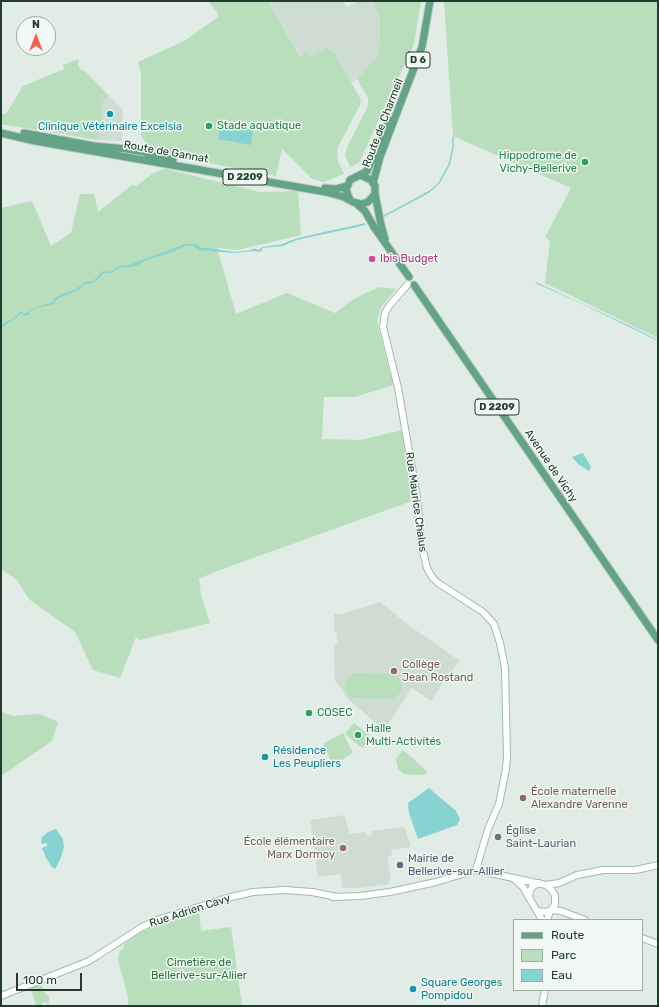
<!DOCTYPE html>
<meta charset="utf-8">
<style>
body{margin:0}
#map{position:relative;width:659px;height:1007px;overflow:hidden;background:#e0ece5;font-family:Rubik,sans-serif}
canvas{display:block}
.frame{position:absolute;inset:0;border:2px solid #203d30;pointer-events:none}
.legend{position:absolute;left:513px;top:919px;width:130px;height:72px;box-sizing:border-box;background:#f1f8f3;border:1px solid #9dada5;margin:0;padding:5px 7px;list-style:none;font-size:12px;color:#203d30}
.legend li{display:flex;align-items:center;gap:8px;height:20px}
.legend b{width:20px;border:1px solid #9dada5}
.north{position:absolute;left:16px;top:16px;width:40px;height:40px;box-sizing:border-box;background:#f1f8f3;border:1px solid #9dada5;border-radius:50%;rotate:0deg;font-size:11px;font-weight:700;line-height:16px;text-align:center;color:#203d30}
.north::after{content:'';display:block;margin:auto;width:14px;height:18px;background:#f66054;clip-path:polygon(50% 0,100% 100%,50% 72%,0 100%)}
.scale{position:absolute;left:16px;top:973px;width:66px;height:18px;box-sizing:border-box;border:2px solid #203d30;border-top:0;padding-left:5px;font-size:12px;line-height:14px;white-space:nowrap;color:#203d30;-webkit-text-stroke:3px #f1f8f3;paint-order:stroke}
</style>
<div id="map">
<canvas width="659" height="1007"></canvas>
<div class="frame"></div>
<ul class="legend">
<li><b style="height:5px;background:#63a388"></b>Route</li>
<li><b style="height:11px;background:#b8debc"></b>Parc</li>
<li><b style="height:11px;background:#86d3d2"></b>Eau</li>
</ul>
<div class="north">N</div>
<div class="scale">100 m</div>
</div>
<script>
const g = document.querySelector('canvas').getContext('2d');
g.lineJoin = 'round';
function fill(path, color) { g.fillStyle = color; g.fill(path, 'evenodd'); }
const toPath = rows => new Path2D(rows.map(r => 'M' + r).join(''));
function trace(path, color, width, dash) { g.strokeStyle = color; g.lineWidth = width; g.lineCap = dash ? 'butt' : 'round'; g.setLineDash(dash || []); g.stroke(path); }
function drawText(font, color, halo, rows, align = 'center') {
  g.font = font + ' Rubik,sans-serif'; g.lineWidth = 3; g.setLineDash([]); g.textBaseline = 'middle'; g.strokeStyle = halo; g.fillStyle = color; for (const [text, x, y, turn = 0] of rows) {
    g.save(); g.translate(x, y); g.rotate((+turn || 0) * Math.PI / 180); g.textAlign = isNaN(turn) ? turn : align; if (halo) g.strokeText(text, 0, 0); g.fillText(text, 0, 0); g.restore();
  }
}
const built = toPath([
 [268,1,343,1,347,7,358,1,373,1,379,13,380,21,380,42,377,56,369,68,357,79,351,83,335,54,328,47,309,57,301,56],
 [109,96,123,110,122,141,98,140,103,101],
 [380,602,407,624,460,661,446,678,431,701,412,688,384,730,345,696,342,689,335,681,334,647,337,643,337,634,334,631,334,614,342,614],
 [345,815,349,834,365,832,367,836,372,835,371,831,402,827,405,829,411,847,391,850,392,856,387,857,391,880,389,881,389,884,360,888,342,888,341,874,318,877,310,820]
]);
const green = toPath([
 [208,1,268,1,300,56,306,53,309,57,327,47,335,54,361,100,360,105,339,145,337,149,338,161,344,174,324,182,312,179,282,149,276,176,173,156,159,155,149,149,141,135,141,72,138,62,186,40,218,17,217,12],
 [373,1,421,1,414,44,359,163,350,167,345,155,348,145,367,108,368,103,368,98,357,79,372,63,377,56,380,42,380,17],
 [444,1,658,1,658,338,545,283,550,241,545,237,571,188,453,136],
 [79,59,78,65,81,70,86,72,109,96,103,101,98,140,1,124,1,114,6,114,23,86,64,69,63,65],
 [165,169,260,192,298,191,301,235,237,250,217,248,236,314,287,293,335,313,352,300,379,287,396,289,381,307,377,322,393,385,355,397,324,397,322,439,361,440,402,430,412,501,214,572,199,579,201,595,210,623,139,640,136,637,120,678,93,670,75,632,30,600,16,579,1,569,1,208,32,201,51,246,71,233,80,194,94,194,98,212,132,185,136,186,155,172],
 [354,673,394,674,401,680,402,689,399,694,392,699,352,698,346,692,344,686,348,677],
 [1,712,13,716,40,714,58,722,52,741,1,776],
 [354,723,371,737,362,748,345,734],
 [343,733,353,753,333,765,323,744],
 [403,750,427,771,427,774,419,775,404,774,401,772,398,769,396,759],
 [199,912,201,931,231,927,242,1006,128,1006,128,997,118,960,120,950,123,950,124,944,139,933,159,924],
 [41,984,45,994,49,997,49,1002,48,1004,44,1002,42,1003,41,1006,36,1006,31,988]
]);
const water = toPath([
 [228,123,230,123,229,126,253,130,251,145,218,139,220,125,227,126],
 [365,223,365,225,353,228,301,239,289,243,283,246,263,248,260,252,253,251,233,253,200,250,196,246,186,246,167,254,146,260,138,265,126,268,121,267,111,273,104,273,96,281,89,284,85,284,78,290,59,298,56,300,55,303,49,306,44,306,30,311,28,315,24,315,20,313,16,318,6,324,1,329,1,327,4,323,14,318,21,312,25,314,30,310,53,302,55,298,64,293,75,290,85,282,93,281,103,271,110,272,121,265,126,266,185,244,197,244,200,248,208,248,235,252,251,250,255,248,255,249,258,250,263,247,283,244,289,241,302,237],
 [536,282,628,325,658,340,658,341,576,301,535,283],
 [583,453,591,467,589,471,578,464,572,457],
 [429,788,456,811,460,819,457,825,418,839,409,813,408,803],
 [56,829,63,839,64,847,60,860,55,869,52,867,46,858,42,848,47,846,47,843,41,844,42,837,48,832]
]);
const stream = toPath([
 [382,217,416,199,430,191,439,183,449,165,453,148,453,137],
 [194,245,199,249,201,249],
 [17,316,21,312,23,314]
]);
const secondary = toPath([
 [408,284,389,306,385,313,383,327,398,388,417,497,421,543,427,568,432,577,438,583,483,612,494,624,500,643,505,668,507,756,506,769,499,804,488,829,476,870],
 [513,878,523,887,542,920],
 [546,885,559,883,577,875,603,870,636,870,658,865],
 [333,897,360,896,390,892,436,882,476,870,546,885,550,888,555,895,555,905,550,911,545,912,538,911],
 [529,898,530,891,532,887,539,883],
 [552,910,561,911,585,920],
 [547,920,550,911],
 [642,938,658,944],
 [1,996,89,961,142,927,157,920,227,898,253,892,285,890,312,892,337,897],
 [542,1006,545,990]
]);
const primary = toPath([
 [1,133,35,141,326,192,344,197,353,202,361,204,368,202,375,194,375,186,371,180,360,175,350,180,346,190,350,200],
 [24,133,94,146,127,149,144,152,154,156,173,160],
 [360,175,367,171,389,120],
 [373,183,380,157,422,47,430,1],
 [325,188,336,189,347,186],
 [375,194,381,225,385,239],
 [357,204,365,211,374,227,409,277],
 [414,285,658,640]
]);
const markers = [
 [110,114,4,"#0f9aa8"],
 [209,126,4,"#2e9e5b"],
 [585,162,4,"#2e9e5b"],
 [372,259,4,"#d1479c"],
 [394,671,4,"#8d6e63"],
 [309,713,4,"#2e9e5b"],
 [358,735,4,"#2e9e5b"],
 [265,757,4,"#0f9aa8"],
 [523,798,4,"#8d6e63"],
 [498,837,4,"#6b7280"],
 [343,848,4,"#8d6e63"],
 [400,865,4,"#5c6f8a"],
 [413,989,4,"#0f9aa8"]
];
const shields = [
 [418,60,24],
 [245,177,44],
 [497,407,44]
];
const shieldNames = [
 ["D 6",418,60],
 ["D 2209",245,177],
 ["D 2209",497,407]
];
const streetNames = [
 ["Route de Charmeil",383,123,-69],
 ["Route de Gannat",166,152,10],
 ["Avenue de Vichy",551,466,56],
 ["Rue Maurice Chalus",416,502,82],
 ["Rue Adrien Cavy",190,911,-18]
];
const leisureNames = [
 ["Stade aquatique",217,126],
 ["Hippodrome de",577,156,"right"],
 ["Vichy-Bellerive",577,169,"right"],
 ["COSEC",317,713],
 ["Halle",366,729],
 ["Multi-Activités",366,742]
];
const cultureNames = [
 ["Clinique Vétérinaire Excelsia",110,127,"center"],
 ["Résidence",273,751],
 ["Les Peupliers",273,764],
 ["Square Georges",421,983],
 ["Pompidou",421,996]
];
const hotelNames = [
 ["Ibis Budget",380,259]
];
const educationNames = [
 ["Collège",402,665],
 ["Jean Rostand",402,678],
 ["École maternelle",531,792],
 ["Alexandre Varenne",531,805],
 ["École élémentaire",335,842,"right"],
 ["Marx Dormoy",335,855,"right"]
];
const worshipNames = [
 ["Église",506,831],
 ["Saint-Laurian",506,844]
];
const serviceNames = [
 ["Mairie de",408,859],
 ["Bellerive-sur-Allier",408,872]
];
const parkNames = [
 ["Cimetière de",199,963],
 ["Bellerive-sur-Aliier",199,976]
];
fill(built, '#cfdcd3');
fill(green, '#b8debc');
fill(water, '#86d3d2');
trace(stream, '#86d3d2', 1.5);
trace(secondary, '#a1bbae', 8);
trace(primary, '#c1c9c5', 9);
trace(secondary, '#fff', 6);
trace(primary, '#63a388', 7);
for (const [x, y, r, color] of markers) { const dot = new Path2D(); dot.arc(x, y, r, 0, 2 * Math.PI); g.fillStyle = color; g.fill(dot); trace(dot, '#f1f8f3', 1.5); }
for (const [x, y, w] of shields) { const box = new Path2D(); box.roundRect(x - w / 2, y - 8, w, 16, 3); g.fillStyle = '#f1f8f3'; g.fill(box); trace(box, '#203d30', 1); }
drawText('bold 10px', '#203d30', null, shieldNames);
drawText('11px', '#203d30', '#f1f8f3', streetNames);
drawText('11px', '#27864d', '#f1f8f3', leisureNames, 'left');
drawText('11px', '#0d838f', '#f1f8f3', cultureNames, 'left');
drawText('11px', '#b23c85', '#f1f8f3', hotelNames, 'left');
drawText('11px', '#785e54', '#f1f8f3', educationNames, 'left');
drawText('11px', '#5b616d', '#f1f8f3', worshipNames, 'left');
drawText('11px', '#4e5e75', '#f1f8f3', serviceNames, 'left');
drawText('11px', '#29753a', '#f1f8f3', parkNames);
</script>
